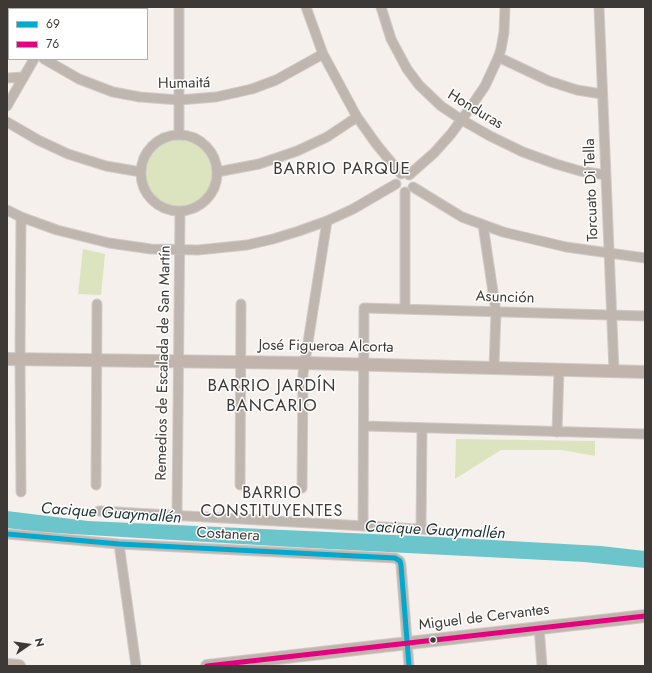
<!DOCTYPE html>
<meta charset="utf-8">
<style>
body{margin:0}
#map{position:relative;width:652px;height:673px;overflow:hidden;background:#f6f0ec;font-family:Jost,sans-serif}
canvas{display:block}
.frame{position:absolute;inset:0;border:8px solid #3d3936;pointer-events:none}
.legend{position:absolute;left:8px;top:8px;width:140px;height:52px;box-sizing:border-box;background:#fff;border:1px solid #b1b0af;margin:0;padding:5px 7px;list-style:none;font-size:12px;color:#3d3936}
.legend li{display:flex;align-items:center;gap:8px;height:20px}
.legend b{width:20px;border:1px solid #b1b0af}
.north{position:absolute;left:8px;top:625px;width:40px;height:40px;-webkit-text-stroke:3px #fff;paint-order:stroke;rotate:77deg;font-size:11px;font-weight:700;line-height:16px;text-align:center;color:#3d3936}
.north::after{content:'';display:block;margin:auto;width:14px;height:18px;background:#3d3936;clip-path:polygon(50% 0,100% 100%,50% 72%,0 100%)}
</style>
<div id="map">
<canvas width="652" height="673"></canvas>
<div class="frame"></div>
<ul class="legend">
<li><b style="height:5px;background:#00a9ce"></b>69</li>
<li><b style="height:5px;background:#e5007d"></b>76</li>
</ul>
<div class="north">N</div>
</div>
<script>
const g = document.querySelector('canvas').getContext('2d');
g.lineJoin = 'round';
function fill(path, color) { g.fillStyle = color; g.fill(path, 'evenodd'); }
const toPath = rows => new Path2D(rows.map(r => 'M' + r).join(''));
function trace(path, color, width, dash) { g.strokeStyle = color; g.lineWidth = width; g.lineCap = dash ? 'butt' : 'round'; g.setLineDash(dash || []); g.stroke(path); }
function drawText(font, color, halo, rows, align = 'center') {
  g.font = font + ' Jost,sans-serif'; g.lineWidth = 3; g.setLineDash([]); g.textBaseline = 'middle'; g.strokeStyle = halo; g.fillStyle = color; for (const [text, x, y, turn = 0] of rows) {
    g.save(); g.translate(x, y); g.rotate((+turn || 0) * Math.PI / 180); g.textAlign = isNaN(turn) ? turn : align; if (halo) g.strokeText(text, 0, 0); g.fillText(text, 0, 0); g.restore();
  }
}
const green = toPath([
 '141 173a38 38 0 1 1 76 0a38 38 0 1 1-76 0Z',
 [83,249,105,254,101,295,78,294],
 [456,439,595,441,595,456,562,450,501,450,455,479]
]);
const water = toPath([
 [7,511,88,521,437,537,601,546,645,551,645,568,584,562,309,548,38,532,7,528]
]);
const street = toPath([
 [306,7,323,54,357,117,377,145,401,174],
 [381,7,391,39,407,69,419,85,441,106,462,120,490,136,523,152,556,164,580,171,606,175],
 [599,7,614,371],
 [57,9,58,7],
 [498,57,549,81,577,90,602,94],
 [44,59,79,79,113,92,140,97,179,100,216,97,252,89,276,80,323,54],
 [7,78,24,77],
 [7,106,34,59],
 [7,122,38,140,68,154,106,166,141,172],
 [179,134,179,7],
 '141 173a38 38 0 1 1 76 0a38 38 0 1 1-76 0Z',
 [217,172,259,164,297,151,327,137,357,117],
 [409,175,434,153,451,134,470,108,485,86,498,58,501,49,504,32,505,7],
 [413,187,462,217,503,232,566,247,645,258],
 [405,192,405,309],
 [7,210,21,217,57,230,109,243,151,249,198,250,247,245,273,239,299,231,327,221,353,209,396,184],
 [21,217,20,359,21,492],
 [483,225,496,312,494,367],
 [364,426,645,434],
 [557,432,559,369],
 [96,485,97,304],
 [240,485,241,304],
 [302,488,303,374,327,221],
 [99,511,435,530],
 [177,515,180,211],
 [363,526,364,308,645,316],
 [421,529,422,428],
 [7,534,119,544,395,558,400,561,401,565,409,666],
 [119,544,136,666],
 [539,627,542,666]
]);
const secondary = toPath([
 [7,359,304,363,645,372],
 [7,665,19,666],
 [207,666,645,616]
]);
const bus1 = toPath([
 [7,534,119,544,395,558,400,561,401,565,409,666]
]);
const bus2 = toPath([
 [207,666,645,616]
]);
const markers = [
 [433,640,3.5,"#3d3936"]
];
const streetNames = [
 ["Humaitá",184,84,-1],
 ["Honduras",475,110,31],
 ["Torcuato Di Tella",592,190,-92],
 ["Asunción",505,298,2],
 ["José Figueroa Alcorta",326,347,1],
 ["Remedios de Escalada de San Martín",164,363,-89],
 ["Costanera",228,535,3],
 ["Miguel de Cervantes",484,618,-7]
];
const neighbourhoodNames = [
 ["BARRIO",272,494],
 ["CONSTITUYENTES",272,512]
];
const waterNames = [
 ["Cacique Guaymallén",111,514,4],
 ["Cacique Guaymallén",435,531,3]
];
const quarterNames = [
 ["BARRIO PARQUE",342,170],
 ["BARRIO JARDÍN",272,387],
 ["BANCARIO",272,407]
];
fill(green, '#dbe4bf');
fill(water, '#6cc5ca');
trace(street, '#d0cbc8', 11);
trace(secondary, '#d0cbc8', 14);
trace(street, '#c0b6b0', 9);
trace(secondary, '#c0b4ad', 12);
trace(bus1, '#00a9ce', 5);
trace(bus2, '#e5007d', 5);
for (const [x, y, r, color] of markers) { const dot = new Path2D(); dot.arc(x, y, r, 0, 2 * Math.PI); g.fillStyle = color; g.fill(dot); trace(dot, '#fff', 1.5); }
drawText('15px', '#3d3936', '#fff', streetNames);
g.letterSpacing = '1px';
drawText('16px', '#3d3936', '#fff', neighbourhoodNames);
g.letterSpacing = '0px';
drawText('italic 16px', '#1d3234', '#fff', waterNames);
g.letterSpacing = '1px';
drawText('17px', '#3d3936', '#fff', quarterNames);
g.letterSpacing = '0px';
</script>
